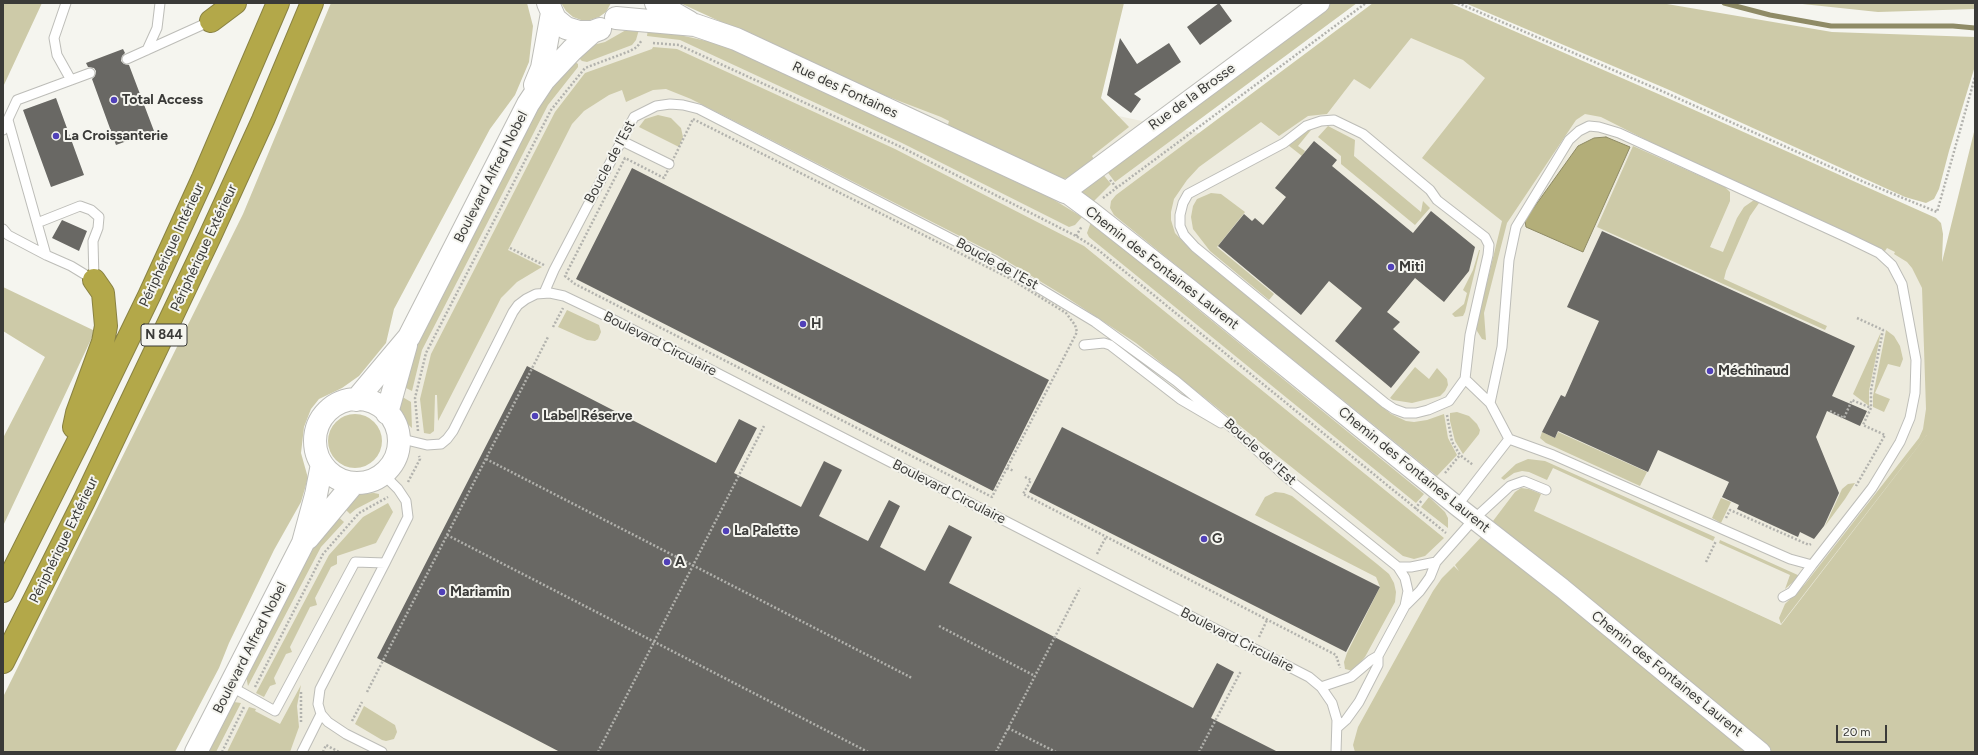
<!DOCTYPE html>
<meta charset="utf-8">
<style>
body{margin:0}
#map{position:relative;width:1978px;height:755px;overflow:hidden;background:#f5f5ef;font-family:Figtree,sans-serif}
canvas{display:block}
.frame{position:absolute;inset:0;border:4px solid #3a3a38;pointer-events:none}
.scale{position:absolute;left:1836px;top:725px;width:51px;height:18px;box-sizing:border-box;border:2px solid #3a3a38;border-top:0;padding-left:5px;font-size:12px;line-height:14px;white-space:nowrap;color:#3a3a38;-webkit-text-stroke:3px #f5f5ef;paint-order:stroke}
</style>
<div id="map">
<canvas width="1978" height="755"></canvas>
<div class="frame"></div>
<div class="scale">20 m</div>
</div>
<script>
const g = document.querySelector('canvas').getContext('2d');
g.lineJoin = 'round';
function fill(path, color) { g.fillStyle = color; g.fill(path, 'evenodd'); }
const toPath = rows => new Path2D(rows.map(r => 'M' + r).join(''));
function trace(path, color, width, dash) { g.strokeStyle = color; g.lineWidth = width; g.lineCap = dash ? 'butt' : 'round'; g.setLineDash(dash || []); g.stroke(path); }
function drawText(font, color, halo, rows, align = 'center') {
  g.font = font + ' Figtree,sans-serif'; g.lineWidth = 4; g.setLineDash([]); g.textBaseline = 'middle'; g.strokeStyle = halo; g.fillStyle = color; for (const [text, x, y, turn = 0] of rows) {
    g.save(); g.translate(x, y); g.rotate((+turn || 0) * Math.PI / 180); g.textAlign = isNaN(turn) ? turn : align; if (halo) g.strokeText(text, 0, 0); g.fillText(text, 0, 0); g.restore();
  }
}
const built = toPath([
 [616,18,695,25,1221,138,1389,18,1579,105,1942,262,1936,423,1781,625,1727,600,1642,752,196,752,354,483,383,474,396,456,395,425,387,413,544,80]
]);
const green = toPath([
 [3,3,42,3,3,87],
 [331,3,527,3,533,26,529,62,515,95,490,129,394,309,386,343,359,376,342,388,319,399,311,409,304,427,301,453,308,478,301,502,274,550,229,643,219,668,175,752,3,752,3,697,243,214],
 [561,3,611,3,606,12,599,17,590,20,581,20,573,17,566,11],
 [680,3,1124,3,1101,98,1129,127,1092,156,1095,161,1073,176,1060,180,947,128,949,121,941,117,860,86],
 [1330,3,1357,3,1115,182,1106,170],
 [1373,3,1450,3,1663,96,1936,218,1941,223,1943,234,1937,400,1942,262,1975,128,1975,752,1765,752,1750,737,1493,521,1515,492,1521,488,1529,489,1541,494,1534,511,1781,625,1936,423,1781,624,1779,618,1785,604,1805,584,1919,438,1923,429,1926,409,1922,288,1912,268,1907,262,1894,254,1895,252,1887,248,1885,251,1684,159,1601,117,1585,114,1576,120,1507,223,1484,313,1486,340,1482,339,1477,331,1477,323,1502,221,1422,158,1485,78,1463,60,1411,38,1370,89,1354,79,1327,114,1308,116,1279,136,1261,122,1199,167,1187,180,1174,199,1171,212,1171,220,1175,233,1192,251,1391,414,1406,421,1414,422,1427,420,1444,414,1448,438,1457,455,1437,476,1114,215,1110,208,1111,201,1116,195],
 [1465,3,1661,3,1832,32,1975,37,1975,66,1949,151,1939,189,1934,199,1926,203,1905,197,1667,89],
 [1793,3,1975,3,1975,9,1878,12],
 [640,26,636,40,632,45,587,62,582,61,576,55,589,46,605,42,626,30],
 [648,28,720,44,1046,195,1082,217,1075,225,1069,227,902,143,680,40,647,36],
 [653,47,677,49,895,149,1084,246,1444,538,1425,556,1414,559,1403,556,1136,343,1066,297,997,255,691,99,666,89,653,90,626,102,622,90,609,95,584,111,572,124,508,250,542,267,517,282,501,298,438,421,437,395,435,395,434,431,430,434,424,433,420,399,431,354,555,112,585,73,652,49],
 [572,60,578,64,578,67,548,105,422,350,412,391,402,386,420,334,537,110],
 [658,115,671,118,681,128,683,137,679,147,639,127,645,119],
 [1328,126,1355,140,1354,156,1421,212,1423,201,1430,208,1415,225,1341,164,1341,156,1318,137],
 [1309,128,1311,130,1298,146,1305,151,1302,156,1288,145],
 [1633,146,1725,187,1730,192,1730,201,1710,247,1723,252,1737,218,1744,207,1754,200,1759,203,1750,216,1726,271,1724,279,1827,326,1825,330,1597,227],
 [1101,172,1111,184,1093,202,1081,193,1081,187],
 [1211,193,1221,194,1245,212,1217,247,1274,294,1269,300,1210,251,1193,229,1191,217,1193,206,1197,199],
 [1091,222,1103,232,1424,494,1416,503,1089,237,1087,233],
 [1479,250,1480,250,1465,312,1463,316,1455,317,1452,314,1464,304,1467,293,1463,290,1473,270],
 [3,287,95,331,3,526,3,438,45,357,3,331],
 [567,310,599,325,601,332,598,339,595,341,587,340,558,327],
 [1886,330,1894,336,1900,346,1903,359,1900,367,1888,364,1875,393,1890,399,1884,412,1873,407,1873,396],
 [1881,332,1869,391,1869,406,1853,394],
 [1415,367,1429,379,1437,368,1447,379,1448,385,1445,391,1440,396,1412,403,1393,400,1390,398],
 [399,395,411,402,412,428,402,419,398,406],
 [1457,412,1469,416,1477,424,1480,430,1479,434,1463,454,1455,441,1450,421,1450,413],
 '328 441a27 27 0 1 1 54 0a27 27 0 1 1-54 0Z',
 [1542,432,1555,438,1558,432,1647,472,1640,486,1546,443,1540,438],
 [1528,459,1545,461,1715,537,1713,541,1553,468,1547,480,1529,472,1522,471,1514,473,1504,480,1501,478,1516,464],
 [1855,483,1845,499,1825,526,1842,489,1848,484],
 [1275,492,1284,493,1292,496,1377,564,1389,574,1394,583,1396,592,1395,602,1365,657,1353,671,1345,669,1344,662,1347,653,1380,587,1376,577,1255,515,1265,497],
 [374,493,379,494,379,497,356,509,350,514,342,506,359,494],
 [1429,497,1445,512,1448,518,1448,528,1421,507],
 [1721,498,1731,502,1721,523,1712,518],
 [388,503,393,512,376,543,337,556,337,564,331,567,315,598,317,605,310,607,290,647,292,652,286,654,274,678,276,684,270,686,264,697,256,693,329,555,363,517],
 [335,514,344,522,321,547,248,686,246,676,307,556],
 [1484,534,1753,752,1355,752,1353,745,1358,727,1433,591,1442,578,1454,566,1459,571,1455,565],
 [1720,540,1800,576,1785,589,1790,575,1719,543],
 [301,685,297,706,299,727,290,752,227,752,249,707,256,709,255,711,280,724],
 [234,702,241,703,216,752,206,752],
 [364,706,395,725,397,732,394,739,386,741,382,740,355,724]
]);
const water = toPath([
 [1606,137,1630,147,1583,252,1526,227,1525,221,1530,213,1578,146,1594,138,1606,137]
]);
const stream = toPath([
 [1724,3,1770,15,1831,26,1953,26,1975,28]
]);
const building = toPath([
 [1219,3,1232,21,1200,45,1187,27],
 [1120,38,1137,64,1169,43,1181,62,1134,94,1141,99,1131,113,1107,95],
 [123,49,125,53,122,56,121,61,124,64,129,65,154,131,116,145,92,79,95,76,96,71,94,68,88,67,86,63],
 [56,98,84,175,51,187,23,110],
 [1314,141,1337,160,1332,166,1413,233,1431,211,1475,247,1469,271,1444,302,1415,278,1387,312,1400,322,1393,329,1420,352,1391,388,1335,341,1362,308,1329,281,1301,315,1218,246,1244,214,1252,221,1255,218,1263,225,1286,197,1275,188],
 [632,168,1049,380,993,491,576,279],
 [62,220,87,231,79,251,52,238],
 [1602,231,1855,346,1832,396,1867,411,1860,426,1827,411,1816,437,1839,493,1824,526,1814,539,1800,532,1798,537,1737,509,1739,505,1722,497,1729,482,1658,450,1648,472,1558,431,1555,438,1542,432,1561,395,1565,397,1599,321,1567,307],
 [527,366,716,463,739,419,757,428,734,473,801,507,824,461,842,470,819,516,868,541,889,500,900,506,880,547,925,571,949,525,972,537,949,583,1193,708,1217,663,1234,672,1211,718,1278,752,560,752,512,727,377,658],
 [1062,427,1380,587,1346,652,1029,492]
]);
const path = toPath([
 [1458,3,1664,92,1864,182,1937,212,1975,77],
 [653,43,679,45,899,146,1076,236,1097,249,1446,533],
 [693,119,1009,278,1066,313,1075,325,1077,332,992,497,575,284,565,276,625,158,664,178,693,119],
 [1110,180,1116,187],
 [1103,198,1366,3],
 [1076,236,1082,226],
 [510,248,544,265],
 [1857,318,1883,330,1871,390,1871,408],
 [553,327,563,308],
 [1830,411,1844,418,1852,400,1871,408,1863,425,1885,435,1856,486],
 [1447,415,1452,442,1460,455,1473,465],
 [418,431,415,398,426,353,551,110,585,68,630,51,637,47,642,40],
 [486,459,912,678],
 [1007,468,1014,471],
 [1445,473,1460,455],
 [1025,477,1031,480,1023,494,1336,655,1340,668],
 [408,482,420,459,419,456],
 [1415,509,1422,500],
 [1726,518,1730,510,1809,545,1811,544],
 [447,535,868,752],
 [1097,554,1106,537],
 [1706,562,1716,541],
 [939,626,1035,676],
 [1259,637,1267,620],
 [255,687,323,554,359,513,388,497],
 [301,692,301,723],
 [367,692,548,337],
 [352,721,362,702],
 [1008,728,1056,752],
 [222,752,244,707],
 [323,752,326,745,339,752],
 [598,752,764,426],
 [996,752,1080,588],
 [1199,752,1241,671]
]);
const lane = toPath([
 [66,3,54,38,57,55,71,80],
 [147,50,157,28,160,3],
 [127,59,211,21],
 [8,120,46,255],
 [1334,120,1363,134,1430,190,1437,200,1485,237,1489,245,1488,255,1470,335,1465,379,1449,401,1428,410,1416,413,1405,413,1394,409,1385,403,1195,247,1184,235,1180,226,1180,215,1183,203,1188,194,1284,143,1306,126,1321,121,1334,120],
 [1589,126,1599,127,1619,133,1848,238,1879,253,1892,265,1902,284,1916,360,1915,393,1910,418,1900,442,1872,488,1812,565,1790,559,1553,455,1509,439,1490,403,1502,347,1509,260,1516,227,1569,140,1579,131,1589,126],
 [3,130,17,100,90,73],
 [620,140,669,164],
 [37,223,80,206,91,210,99,217,98,228,93,241,94,280],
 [3,229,8,235,46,255,71,266,94,280],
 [544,293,554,270,634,117,656,106,670,104,683,105,699,109,994,261,1095,322,1176,381,1236,431,1286,477,1398,567,1405,578,1408,591,1405,606,1378,656,1378,665,1359,702,1346,720,1337,728],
 [1084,345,1104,343,1110,345,1180,399,1221,423],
 [1465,379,1490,403],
 [398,438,427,445,441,444,447,439,453,431,513,312,518,305,526,299,536,294,550,293,564,296,606,316,1309,677,1321,687,1332,703,1337,720,1336,752],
 [1457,506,1509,439],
 [1398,567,1411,567,1436,562],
 [1783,597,1792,592,1812,565],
 [1406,605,1420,591,1430,577,1436,562,1474,519,1510,486,1524,481,1546,490],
 [230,686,275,711,355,562,385,563],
 [1321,687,1351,677,1371,660,1378,656],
 [321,714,328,722,346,734,382,752],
 [302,752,321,714,318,704,320,689,385,563,408,517,406,501,398,489,383,474]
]);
const street = toPath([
 [1320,3,1065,192,1092,212,1191,290,1457,506,1562,588,1761,752]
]);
const secondary = toPath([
 [548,3,555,19,566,28,579,32,592,32,600,29],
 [656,3,689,22],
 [616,18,695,25,736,39,1065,192],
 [535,85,542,68,552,13],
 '315 441a42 42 0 1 1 84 0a42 42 0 1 1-84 0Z',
 [356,400,409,337,528,104,544,80,572,50,592,32],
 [387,413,406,345],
 [308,538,354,483],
 [196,752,303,543,316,495,322,464]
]);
const highway = toPath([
 [211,21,235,3],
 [74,427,77,413,103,342,106,326,103,293,94,280],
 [3,591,79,440,149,296,203,178,278,3],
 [3,662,84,501,210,236,263,120,312,3]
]);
const markers = [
 [114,100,4,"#5040b8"],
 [56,136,4,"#5040b8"],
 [1391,267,4,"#5040b8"],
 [803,324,4,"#5040b8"],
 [1710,371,4,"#5040b8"],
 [535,416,4,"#5040b8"],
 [726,531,4,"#5040b8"],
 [1204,539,4,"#5040b8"],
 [667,562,4,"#5040b8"],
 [442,592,4,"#5040b8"]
];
const shields = [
 [164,335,46]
];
const shieldNames = [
 ["N 844",164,335]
];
const streetNames = [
 ["Rue des Fontaines",845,90,25],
 ["Rue de la Brosse",1192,97,-36],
 ["Boucle de l'Est",610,162,-62],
 ["Boulevard Alfred Nobel",491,177,-63],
 ["Périphérique Intérieur",172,245,-65],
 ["Périphérique Extérieur",204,248,-65],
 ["Boucle de l'Est",997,264,29],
 ["Chemin des Fontaines Laurent",1162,268,38],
 ["Boulevard Circulaire",660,344,27],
 ["Boucle de l'Est",1260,452,42],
 ["Chemin des Fontaines Laurent",1414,470,39],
 ["Boulevard Circulaire",949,492,27],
 ["Périphérique Extérieur",64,540,-64],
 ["Boulevard Circulaire",1237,640,27],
 ["Boulevard Alfred Nobel",250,648,-63],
 ["Chemin des Fontaines Laurent",1667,674,39]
];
const poiNames = [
 ["Total Access",122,100],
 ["La Croissanterie",64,136],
 ["Miti",1399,267],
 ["H",811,324],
 ["Méchinaud",1718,371],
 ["Label Réserve",543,416],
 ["La Palette",734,531],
 ["G",1212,539],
 ["A",675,562],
 ["Mariamin",450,592]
];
fill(built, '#edebde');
fill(green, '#cdcaa8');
fill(water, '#b3ae79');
trace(water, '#8f8b66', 1);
trace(stream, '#8f8b66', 5);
fill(building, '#696864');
trace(lane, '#bdbdb8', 11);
trace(street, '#bdbdb8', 21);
trace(secondary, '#bdbdb8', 24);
trace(highway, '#898243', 24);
trace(path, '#b2b2ad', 2.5, [2, 2]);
trace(lane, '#fff', 9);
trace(street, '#fff', 19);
trace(secondary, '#fff', 22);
trace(highway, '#b3a849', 22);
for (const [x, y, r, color] of markers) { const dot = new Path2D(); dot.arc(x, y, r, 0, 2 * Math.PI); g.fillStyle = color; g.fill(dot); trace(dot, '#f5f5ef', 1.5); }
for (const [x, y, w] of shields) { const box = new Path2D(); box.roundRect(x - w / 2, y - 11, w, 22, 3); g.fillStyle = '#f5f5ef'; g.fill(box); trace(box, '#3a3a38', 1); }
drawText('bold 13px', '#3a3a38', null, shieldNames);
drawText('14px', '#3a3a38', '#f5f5ef', streetNames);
drawText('bold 14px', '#3a3a38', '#f5f5ef', poiNames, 'left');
</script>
